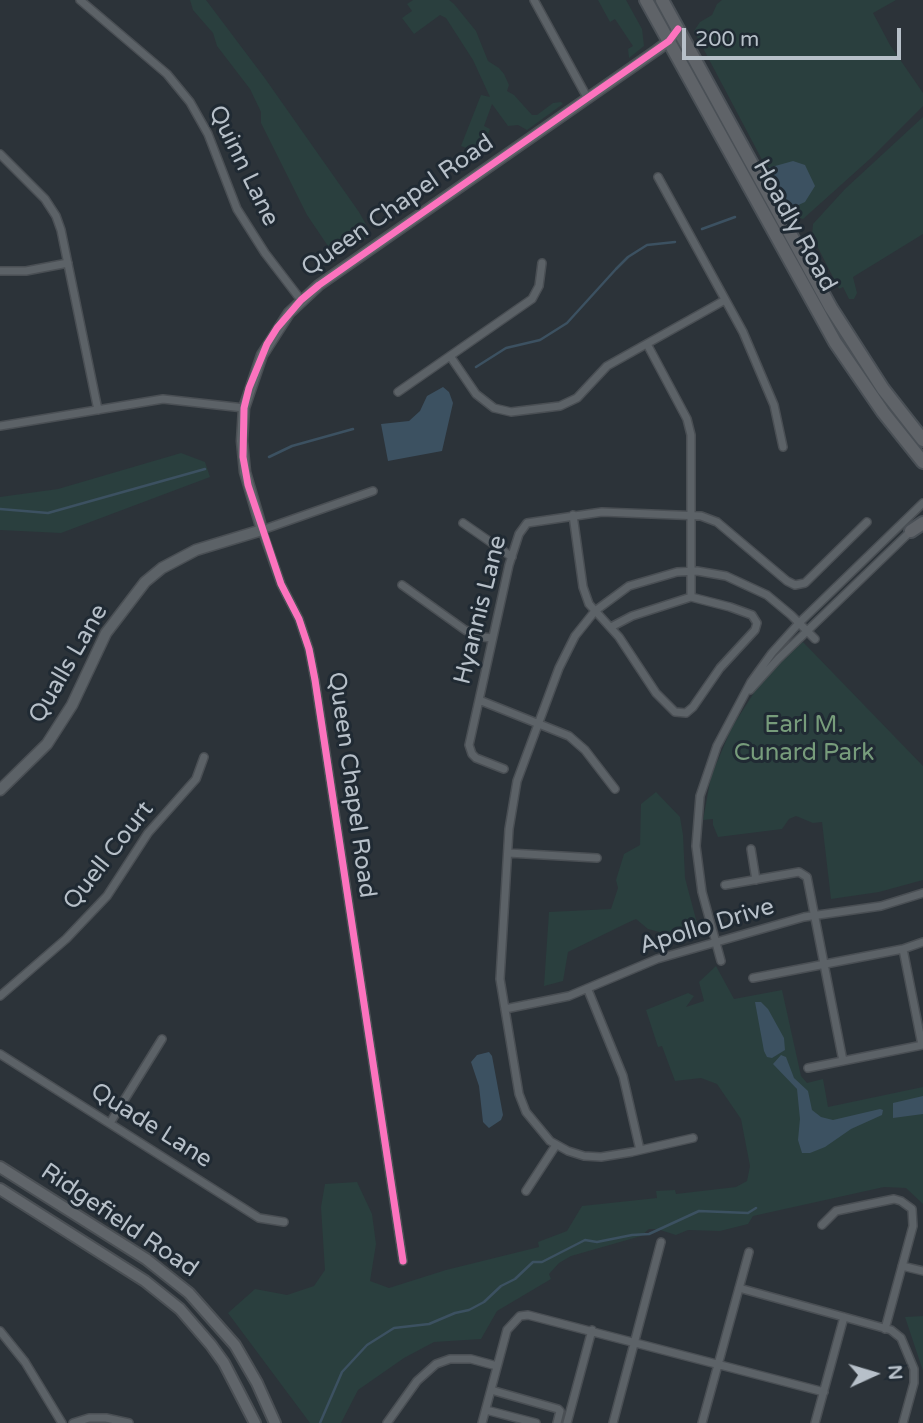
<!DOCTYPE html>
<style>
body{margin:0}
#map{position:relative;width:923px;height:1423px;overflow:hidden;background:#2c3339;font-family:"Varela Round",sans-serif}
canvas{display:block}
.north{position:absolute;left:839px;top:1339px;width:70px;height:70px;-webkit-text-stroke:5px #202a33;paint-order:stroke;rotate:86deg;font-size:19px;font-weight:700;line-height:28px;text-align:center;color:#b7c0c9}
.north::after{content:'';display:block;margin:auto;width:24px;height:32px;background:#b7c0c9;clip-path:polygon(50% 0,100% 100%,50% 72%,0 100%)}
.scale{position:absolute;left:682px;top:28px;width:219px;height:32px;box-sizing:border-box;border:4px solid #b7c0c9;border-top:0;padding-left:9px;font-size:21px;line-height:24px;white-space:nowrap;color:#b7c0c9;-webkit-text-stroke:5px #202a33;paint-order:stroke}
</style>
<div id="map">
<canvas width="923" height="1423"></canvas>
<div class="north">N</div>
<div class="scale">200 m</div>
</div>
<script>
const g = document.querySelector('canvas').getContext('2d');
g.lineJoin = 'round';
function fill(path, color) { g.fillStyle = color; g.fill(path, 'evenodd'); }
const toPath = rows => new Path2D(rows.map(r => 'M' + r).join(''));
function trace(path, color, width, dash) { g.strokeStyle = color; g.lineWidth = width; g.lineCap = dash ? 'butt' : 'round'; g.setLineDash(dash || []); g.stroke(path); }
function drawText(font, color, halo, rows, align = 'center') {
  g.font = font + ' "Varela Round",sans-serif'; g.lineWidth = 6; g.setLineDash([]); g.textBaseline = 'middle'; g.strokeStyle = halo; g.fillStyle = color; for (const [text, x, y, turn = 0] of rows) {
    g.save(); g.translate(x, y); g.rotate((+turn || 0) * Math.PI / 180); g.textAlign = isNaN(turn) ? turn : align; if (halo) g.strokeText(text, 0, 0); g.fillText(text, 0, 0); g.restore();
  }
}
const green = toPath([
 [190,0,206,0,264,77,359,212,368,228,368,233,365,239,345,251,330,249,307,215,261,123,261,112,250,89,217,46,213,33,193,10],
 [413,0,449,0,454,4,476,31,488,61,499,68,504,74,509,85,507,91,514,95,532,115,537,115,553,103,561,102,563,104,527,130,518,125,508,126,492,104,484,126,490,129,482,149,477,152,461,146,481,95,490,97,473,60,446,18,440,15,414,34,402,18,412,11,407,4],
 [598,0,626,0,642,29,644,46,629,58,628,49,633,46,615,19,610,22],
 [722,0,896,0,873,13,890,45,923,93,923,106,871,158,803,219,797,217,792,210,788,209,694,31,700,22,712,15,717,4],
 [923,117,923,234,853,277,857,293,854,299,849,299,843,287,839,289,812,236,813,224,845,189],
 [181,453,205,462,210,477,61,533,0,530,0,497,58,489],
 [803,642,923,766,923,880,879,892,831,899,822,822,813,823,796,816,789,819,782,829,718,837,713,825,713,819,703,820,711,776,732,727,757,688,772,670],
 [656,792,680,817,683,835,685,878,698,927,686,935,683,930,667,934,648,929,636,919,627,923,568,952,563,981,544,986,549,912,611,909,618,888,616,880,624,854,640,845,641,804],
 [716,966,734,999,782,990,801,1076,807,1083,823,1079,828,1107,923,1087,923,1204,906,1188,884,1187,753,1216,748,1224,720,1231,688,1230,676,1235,657,1229,649,1229,641,1236,571,1256,559,1263,549,1274,551,1279,497,1311,481,1339,434,1342,404,1358,358,1390,341,1423,310,1423,228,1313,255,1289,287,1295,314,1286,325,1270,321,1207,325,1184,357,1182,372,1214,376,1244,370,1281,389,1288,446,1270,539,1247,538,1242,567,1231,582,1206,657,1198,656,1191,675,1190,676,1194,736,1187,747,1181,750,1166,741,1119,717,1084,701,1078,675,1081,662,1046,658,1047,646,1010,688,993,694,996,686,1007,704,1001,699,982],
 [923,1316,923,1371,905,1317]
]);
const water = toPath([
 [793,161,805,165,815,186,805,202,794,207,789,204,768,168],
 [443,387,449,392,453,403,442,451,388,461,381,424,409,421,420,411,427,396],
 [755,1002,761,1002,768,1009,784,1038,785,1050,772,1058,767,1057,764,1051],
 [489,1052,492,1056,503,1115,501,1120,489,1128,483,1122,479,1086,471,1062,477,1055],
 [781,1055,786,1057,794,1078,808,1091,812,1110,821,1117,833,1120,880,1109,883,1110,882,1115,851,1129,825,1147,810,1153,802,1153,798,1140,800,1119,797,1089,773,1064],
 [923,1096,923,1114,893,1118,893,1103]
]);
const stream = toPath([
 [702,229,735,217],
 [476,367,506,348,540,340,567,323,616,269,628,257,647,245,675,242],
 [269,457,292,446,353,429],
 [0,509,48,513,205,469],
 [320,1423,342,1372,367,1345,394,1328,429,1324,455,1313,469,1310,484,1302,501,1286,515,1279,533,1262,542,1262,585,1240,597,1242,632,1235,649,1234,699,1211,748,1213,756,1208]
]);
const minor = toPath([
 [80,0,167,74,190,102,208,134,237,209,265,253,301,300],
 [534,0,588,99],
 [0,154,45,199,56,216,61,230,98,410],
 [658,177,743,332,774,405,783,447],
 [0,271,26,271,68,263],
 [647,344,687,419,691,435,691,597],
 [450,356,476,394,494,408,511,412,560,406,577,398,607,366,725,300],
 [398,392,532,299,539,286,542,263],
 [0,426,163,399,244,408],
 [373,491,262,530,281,584,299,619,309,649,315,680,403,1261],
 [573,515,583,587,589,604,619,637,656,693,675,712,686,713,693,707,720,668,755,630,757,623,752,615,730,607,691,597,632,616,611,627],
 [463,523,512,557],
 [402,585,465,630,483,637,492,638],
 [750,690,778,659,913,529],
 [479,700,569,736,585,750,615,789],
 [504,769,476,758,472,754,469,745,509,565,519,534,527,523,602,512,701,516,717,522,787,581,795,585,805,583,867,522],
 [751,849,756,880],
 [508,853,597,858],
 [725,885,799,872,807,877,843,1061],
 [903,949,922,1045],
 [721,961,702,892,696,846,700,796,717,746,751,682,772,653,799,623,923,503],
 [753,978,903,949,923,942],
 [588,990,623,1076,640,1150],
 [0,996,66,939,107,896,148,833,196,779,204,757],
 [505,1009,569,996,657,959,804,917,881,906,923,893],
 [0,1054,259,1218,284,1222],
 [808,1068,923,1045],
 [110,1123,162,1039],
 [693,1138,632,1152,601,1157,584,1156,568,1151,550,1141,526,1112,519,1094,500,979,509,829,517,781,559,668,575,636,595,611,629,586,677,572,697,571,726,576,767,595,791,615,815,639],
 [526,1191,556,1145],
 [822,1225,836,1211,894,1199,901,1201,912,1209,913,1226,885,1329],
 [902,1266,923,1271],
 [739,1288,891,1330,901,1338,914,1369,914,1383,903,1423],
 [0,1331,25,1362,62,1423],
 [491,1390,558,1409,560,1411,557,1423],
 [486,1410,536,1423],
 [73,1423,89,1418,106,1418,129,1423],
 [387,1423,417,1381,436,1364,450,1359,471,1359,497,1366],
 [482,1423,507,1330,520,1316,528,1315,824,1392],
 [567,1423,592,1330],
 [613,1423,661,1242],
 [702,1423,749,1252],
 [815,1423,844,1317]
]);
const tertiary = toPath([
 [0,790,47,744,72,705,106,633,145,582,162,568,196,550,262,530,245,472,242,441,244,408,262,355,289,313,319,285,657,50,669,41,678,29]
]);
const secondary = toPath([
 [0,1167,146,1259,189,1293,235,1345,257,1383,275,1423],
 [0,1189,145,1281,180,1309,211,1345,224,1363,255,1423]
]);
const primary = toPath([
 [646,0,835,342,883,412,923,462],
 [662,0,831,308,883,389,923,440],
 [911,531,923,523]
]);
const bus1 = toPath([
 [403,1261,315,680,309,649,299,619,281,584,248,485,243,457,244,408,249,388,267,344,277,328,301,300,319,285,669,41,678,29]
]);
const streetNames = [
 ["Quinn Lane",243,166,64],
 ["Queen Chapel Road",398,206,-35],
 ["Hoadly Road",794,226,61],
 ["Hyannis Lane",481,610,-76],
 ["Qualls Lane",69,664,-60],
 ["Queen Chapel Road",351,785,82],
 ["Quell Court",109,856,-52],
 ["Apollo Drive",707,927,-17],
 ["Quade Lane",151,1126,32],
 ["Ridgefield Road",119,1221,34]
];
const parkNames = [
 ["Earl M.",804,726],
 ["Cunard Park",804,754]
];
fill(green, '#2a3f3e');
fill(water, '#3c5161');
trace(stream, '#3c5161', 2.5);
trace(minor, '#4a4f54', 10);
trace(tertiary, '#4a4f54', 13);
trace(secondary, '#4a4f54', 14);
trace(primary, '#4a5056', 16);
trace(minor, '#5c6267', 7);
trace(tertiary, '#5c6267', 10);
trace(secondary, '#60656a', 10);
trace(primary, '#5f6368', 12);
trace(bus1, '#fc73be', 7);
drawText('24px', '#b7c0c9', '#202a33', streetNames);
drawText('24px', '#779c7b', '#202a33', parkNames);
</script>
